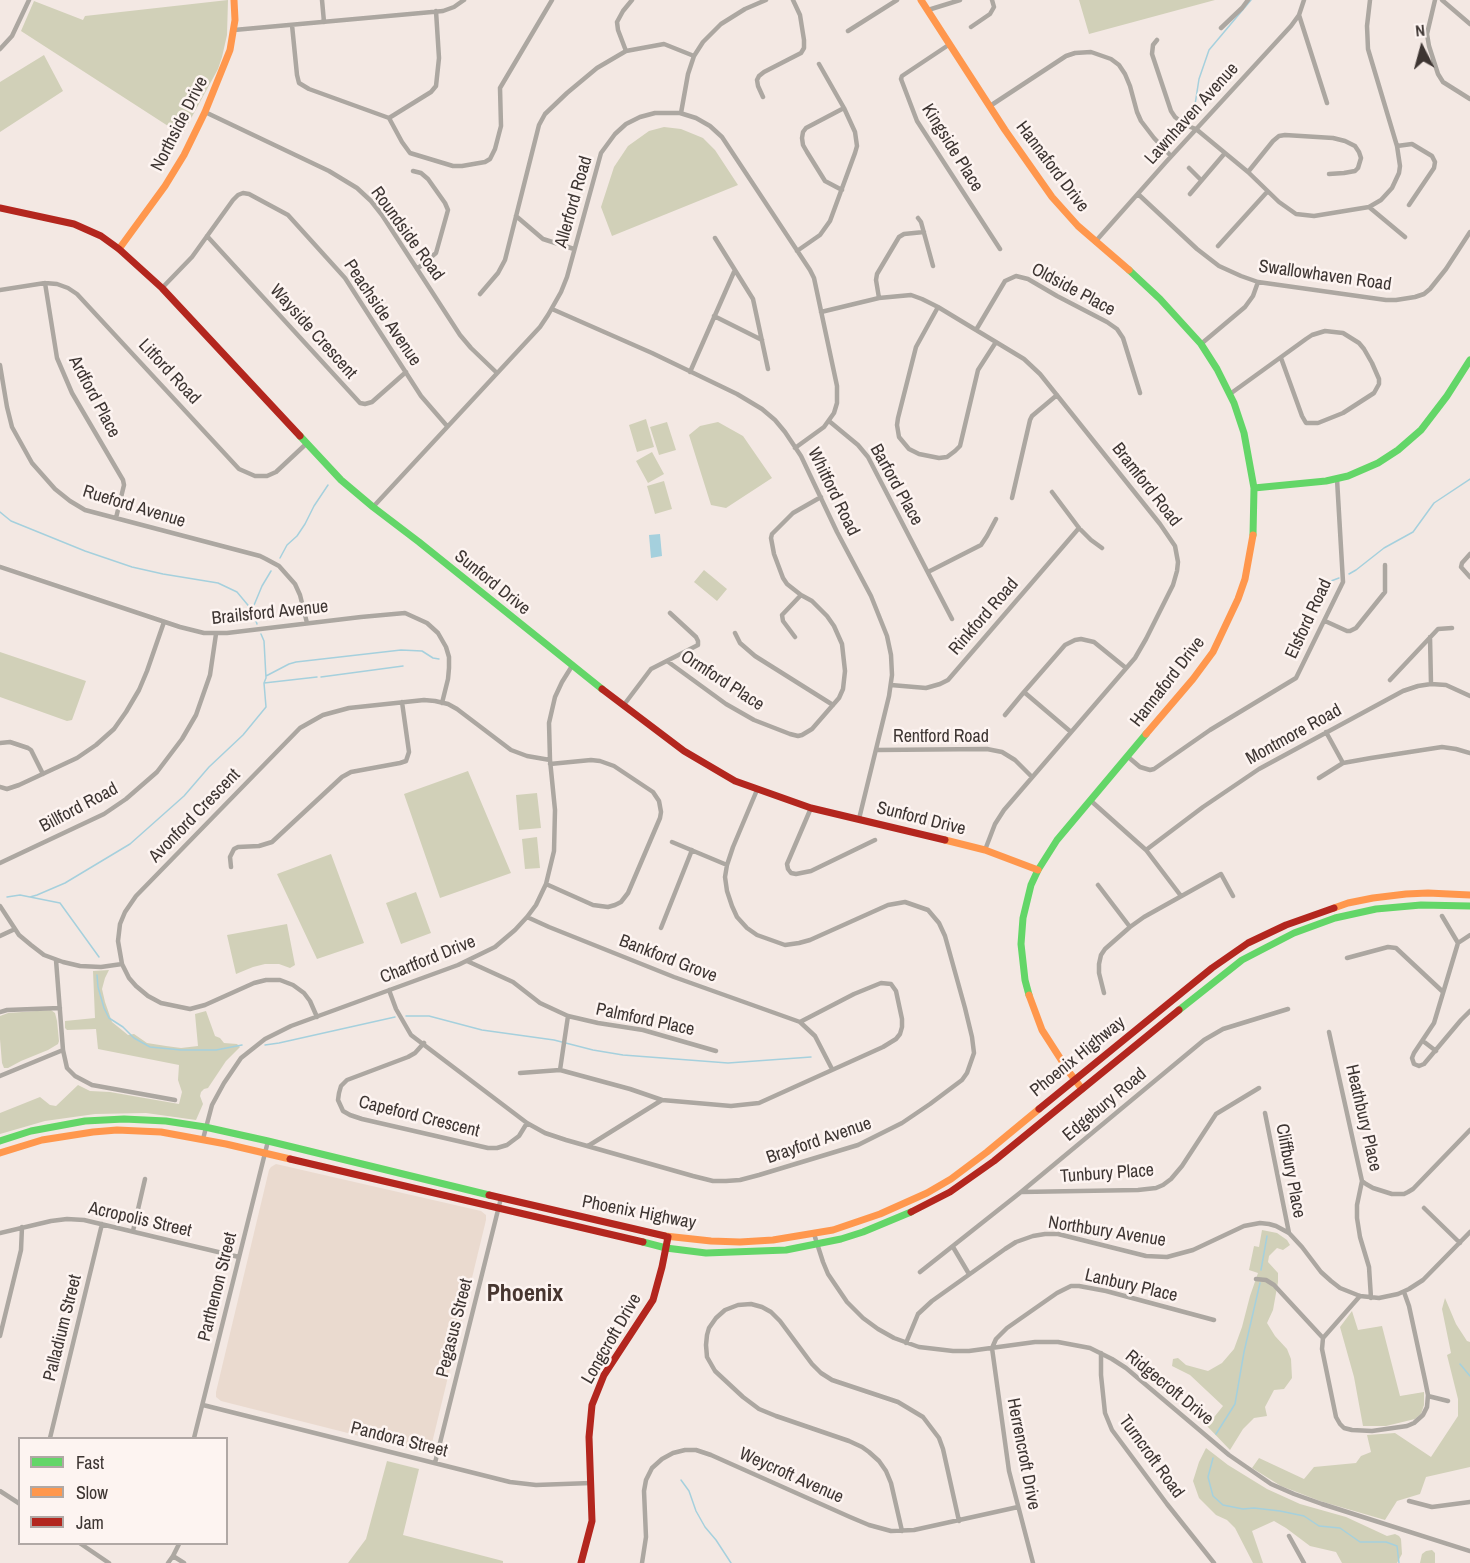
<!DOCTYPE html>
<style>
body{margin:0}
#map{position:relative;width:1470px;height:1563px;overflow:hidden;background:#f3e8e3;font-family:"Archivo Narrow",sans-serif}
canvas{display:block}
.legend{position:absolute;left:18px;top:1437px;width:210px;height:108px;box-sizing:border-box;background:#fdf4f1;border:2px solid #b0a8a5;margin:0;padding:8px 10px;list-style:none;font-size:18px;color:#3d3532}
.legend li{display:flex;align-items:center;gap:12px;height:30px}
.legend b{width:30px;border:2px solid #b0a8a5}
.north{position:absolute;left:1392px;top:18px;width:60px;height:60px;-webkit-text-stroke:4px #fdf4f1;paint-order:stroke;rotate:354deg;font-size:16px;font-weight:700;line-height:24px;text-align:center;color:#3d3532}
.north::after{content:'';display:block;margin:auto;width:21px;height:27px;background:#3d3532;clip-path:polygon(50% 0,100% 100%,50% 72%,0 100%)}
</style>
<div id="map">
<canvas width="1470" height="1563"></canvas>
<ul class="legend">
<li><b style="height:8px;background:#63d668"></b>Fast</li>
<li><b style="height:8px;background:#ff974d"></b>Slow</li>
<li><b style="height:8px;background:#b3261e"></b>Jam</li>
</ul>
<div class="north">N</div>
</div>
<script>
const g = document.querySelector('canvas').getContext('2d');
g.lineJoin = 'round';
function fill(path, color) { g.fillStyle = color; g.fill(path, 'evenodd'); }
const toPath = rows => new Path2D(rows.map(r => 'M' + r).join(''));
function trace(path, color, width, dash) { g.strokeStyle = color; g.lineWidth = width; g.lineCap = dash ? 'butt' : 'round'; g.setLineDash(dash || []); g.stroke(path); }
function drawText(font, color, halo, rows, align = 'center') {
  g.font = font + ' "Archivo Narrow",sans-serif'; g.lineWidth = 5; g.setLineDash([]); g.textBaseline = 'middle'; g.strokeStyle = halo; g.fillStyle = color; for (const [text, x, y, turn = 0] of rows) {
    g.save(); g.translate(x, y); g.rotate((+turn || 0) * Math.PI / 180); g.textAlign = isNaN(turn) ? turn : align; if (halo) g.strokeText(text, 0, 0); g.fillText(text, 0, 0); g.restore();
  }
}
const commercial = toPath([
 [276,1164,481,1211,486,1215,486,1220,432,1443,428,1449,419,1451,221,1401,216,1397,216,1392,269,1170,271,1167]
]);
const green = toPath([
 [228,0,227,35,222,57,218,69,182,135,21,31,34,1,83,20,85,16],
 [1079,0,1215,0,1089,34],
 [44,55,63,91,0,132,0,82],
 [664,127,681,129,703,138,715,150,738,185,612,236,601,207,614,167,628,146,649,131],
 [646,419,654,447,637,452,629,425],
 [667,422,676,450,659,455,650,427],
 [718,422,743,436,772,478,726,508,711,505,689,435,700,426],
 [652,452,664,474,648,483,636,461],
 [664,481,672,509,655,514,647,486],
 [704,570,727,589,717,601,694,582],
 [0,652,86,681,72,720,67,721,0,697],
 [468,771,511,873,440,898,404,794],
 [537,793,541,828,519,830,516,795],
 [537,837,540,868,525,869,522,839],
 [331,854,364,943,317,959,277,874],
 [416,892,431,933,401,944,386,903],
 [287,924,295,965,290,968,279,964,265,964,253,967,236,974,227,935],
 [109,970,105,978,102,989,105,1002,112,1022,128,1035,134,1034,147,1043,166,1046,181,1048,198,1046,195,1014,206,1011,215,1036,220,1038,224,1043,237,1044,240,1047,226,1061,208,1088,204,1089,201,1092,200,1096,203,1104,196,1120,146,1113,95,1114,45,1121,0,1134,0,1113,40,1097,50,1105,56,1106,78,1085,90,1091,110,1092,179,1104,182,1092,178,1080,179,1065,98,1049,96,1029,67,1030,65,1028,65,1021,95,1018,93,971],
 [51,1010,55,1013,57,1021,59,1041,58,1044,48,1050,21,1061,8,1068,4,1068,2,1063,0,1039,0,1016,8,1013],
 [1262,1230,1277,1233,1287,1240,1290,1245,1283,1250,1277,1248,1269,1256,1268,1262,1278,1273,1278,1282,1273,1310,1267,1323,1275,1336,1287,1349,1291,1359,1292,1378,1284,1389,1274,1390,1265,1407,1267,1416,1254,1418,1243,1429,1230,1450,1207,1426,1223,1406,1190,1375,1172,1366,1173,1359,1178,1358,1186,1365,1208,1371,1222,1363,1234,1349,1242,1327,1250,1296,1258,1273,1249,1270,1254,1246,1259,1247],
 [1445,1298,1456,1324,1467,1341,1470,1342,1470,1467,1426,1477,1420,1494,1397,1501,1385,1520,1320,1501,1281,1486,1252,1468,1259,1458,1304,1479,1314,1467,1356,1463,1361,1456,1371,1452,1367,1435,1395,1433,1431,1457,1458,1416,1458,1399,1447,1355,1451,1353,1442,1309],
 [1352,1311,1358,1330,1382,1326,1400,1396,1424,1392,1424,1405,1421,1414,1415,1419,1386,1426,1363,1426,1354,1377,1340,1327],
 [1206,1448,1228,1465,1267,1489,1300,1504,1346,1517,1387,1536,1395,1534,1399,1536,1401,1539,1402,1554,1397,1563,1342,1563,1336,1552,1310,1546,1286,1528,1274,1521,1252,1531,1263,1563,1253,1563,1235,1528,1227,1520,1216,1515,1199,1498,1193,1481,1199,1462],
 [387,1461,419,1469,403,1535,503,1561,503,1563,348,1563,366,1539],
 [1432,1550,1435,1553,1435,1563,1420,1563,1422,1554,1426,1551]
]);
const water = toPath([
 [660,534,662,556,651,558,649,535]
]);
const stream = toPath([
 [1194,111,1199,79,1209,50,1251,0],
 [0,512,11,521,85,551,132,567,163,574,218,583,237,592,252,610],
 [280,558,287,545,297,536,305,524,314,506,328,485],
 [1349,574,1356,570,1384,548,1413,532,1434,503,1470,479],
 [1331,581,1339,578],
 [257,624,252,610,262,586,271,571],
 [266,676,289,664,296,662,401,650,422,651,433,658,439,659],
 [321,677,403,666],
 [264,683,317,677],
 [7,897,20,895,60,903,99,957],
 [30,897,37,895,65,883,130,844,184,796,209,767,243,735,266,707,264,683,266,678,264,641,261,634],
 [97,975,98,987,104,1008,109,1018,123,1027,134,1038,150,1047,181,1050,216,1050,242,1045],
 [406,1016,429,1016,482,1030,554,1040,593,1050,623,1055,728,1063,811,1057],
 [265,1045,279,1043,395,1017],
 [1261,1270,1267,1236],
 [1460,1364,1470,1376],
 [1216,1434,1235,1404,1244,1352,1260,1283],
 [1213,1458,1208,1477,1213,1496,1223,1505,1243,1509,1254,1508,1280,1511,1304,1516,1319,1526,1340,1528,1360,1542,1386,1542,1397,1546,1399,1563],
 [681,1480,689,1491,696,1511,705,1527,716,1540,731,1563]
]);
const street = toPath([
 [322,0,324,22],
 [1435,0,1427,34,1429,46,1438,74,1443,82,1470,99],
 [1442,0,1470,24],
 [928,10,960,0],
 [1299,15,1327,103],
 [292,25,297,75,299,83,309,89,389,118,431,92,436,86,439,58,436,11],
 [971,27,990,14,994,7,992,0],
 [1221,28,1242,8,1248,0],
 [234,30,443,11,454,7,464,0],
 [848,31,897,0],
 [1157,40,1153,45,1152,54,1171,111,1175,117,1185,125,1196,129,1248,172,1279,202,1296,214,1314,216,1369,207,1381,200,1392,188,1399,173,1400,166,1397,146,1368,49,1367,26,1370,0],
 [950,44,902,76,901,79,917,121,1000,249],
 [0,49,12,36,29,0],
 [626,51,618,30,617,22,623,11,632,0],
 [763,97,758,86,757,80,759,76,764,72,801,53,804,48,804,40,800,15,793,0],
 [990,106,1066,56,1075,53,1091,52,1111,59,1119,65,1125,74,1130,86,1137,112,1141,121,1154,138,1171,156],
 [205,112,329,171,357,188,371,201,382,215,460,335,471,348,497,373],
 [681,113,688,74,694,56,703,42,721,24,745,9,766,0],
 [389,118,402,142,410,153,453,166,462,166,485,162,490,159,495,149,501,126,500,88,552,0],
 [1397,146,1412,144,1432,156,1435,162,1434,168,1409,205],
 [1189,168,1201,180],
 [413,171,421,173,428,179,445,203,448,210,436,253,417,269],
 [1248,172,1273,141,1279,136,1285,135,1333,138,1345,141,1355,146,1359,152,1361,158,1358,168,1355,171,1344,173,1329,174],
 [842,190,825,181,807,152,803,145,802,138,803,132,806,128,844,108],
 [1138,194,1197,249,1219,266,1241,276,1258,282,1386,300,1396,300,1415,297,1424,294,1430,289,1446,269,1470,232],
 [1190,194,1225,153],
 [1369,207,1405,237],
 [516,216,543,239,574,249],
 [918,218,921,222,933,266],
 [207,236,360,403,365,404,372,402,406,372],
 [715,238,753,299,768,369],
 [1095,242,1166,162,1291,26,1299,15,1304,0],
 [1218,246,1267,192],
 [797,251,820,235,830,221,855,153,857,146,855,132,844,108,819,64],
 [45,283,57,358,72,393,123,480,124,485,116,518],
 [162,288,192,257,233,200,238,195,243,193,249,194,288,215,345,278,421,396,447,426],
 [0,290,45,283,57,284,68,288,77,294,239,469,255,476,267,476,276,472,306,444],
 [480,294,498,273,505,260,539,125,545,114,567,93,597,68,626,51,664,44,694,56],
 [879,298,876,280,877,274,899,237,904,234,924,232],
 [938,307,916,347,898,418,897,425,899,437,909,449,919,454,939,458,947,457,955,451,960,446,978,370,996,342],
 [552,309,652,353,737,394,762,409,775,420,785,432,801,456,837,532,871,596,887,636,891,655,892,675,889,696,859,819],
 [821,312,879,298,911,295,922,299,938,307,1024,359,1040,374,1160,524,1175,546,1178,562,1177,571,1173,585,1146,639,1135,658,1004,810,995,824,985,850],
 [714,316,762,340],
 [976,330,1005,281,1016,276,1028,279,1057,296,1107,322,1117,329,1123,338,1140,393],
 [1201,344,1245,307,1253,296,1258,282],
 [0,365,7,407,12,427,32,463,55,489,70,501,85,510,260,556,266,559,279,566,295,584,300,595,307,623],
 [690,372,734,272],
 [1230,394,1306,339,1312,335,1325,331,1343,333,1359,343,1364,349,1372,363,1379,379,1379,384,1374,393,1343,413,1318,423,1306,423,1302,416,1281,358],
 [829,421,858,445,868,457,952,619],
 [1052,492,1079,528,1091,540,1102,548],
 [1012,498,1030,420,1032,416,1057,395],
 [373,507,540,327,548,315,561,292,567,277,601,153,615,134,626,124,640,117,655,113,680,113,696,118,710,126,722,137,810,270,814,278,837,386,837,403,834,413,824,427,795,448],
 [1470,554,1462,563,1461,567,1470,577],
 [0,567,180,627,204,633,227,633,361,617,405,613,427,623,438,633,446,647,449,657,449,668,448,679,442,703],
 [928,572,981,545,987,536,996,519],
 [1325,621,1347,631,1350,631,1356,628,1385,592,1385,565],
 [735,633,740,643,755,656,833,705],
 [795,637,783,621,782,615,801,595],
 [1430,637,1431,684],
 [667,661,726,704,754,720,790,734,798,736,802,735,812,729,839,698,843,689,845,671,842,644,834,626,827,616,812,601,801,595,787,584,783,578,774,554,771,538,772,534,793,513,821,497],
 [1390,680,1438,629,1452,628],
 [891,685,926,688,940,684,948,680,1079,528],
 [623,706,651,669,698,645,698,641,696,637,670,613],
 [1005,715,1024,692],
 [1071,732,1024,692,1065,645,1075,640,1081,639,1094,642,1126,668],
 [1326,732,1343,763],
 [0,743,10,742,28,748,31,750,43,774],
 [876,750,987,749,1002,752,1015,760,1032,777],
 [1127,756,1140,767,1150,770,1154,769,1210,730,1296,678,1343,582,1337,479],
 [1319,778,1343,763,1371,758,1442,747,1456,749,1470,753],
 [0,787,7,789,19,785,77,758,96,745,114,729,126,712,139,690,147,671,164,622],
 [1090,800,1146,850,1181,896],
 [811,808,787,864,788,869,791,873,796,874,811,871,875,840],
 [672,842,727,865],
 [1146,850,1203,807,1259,769,1403,691,1418,686,1431,684,1446,685,1470,696],
 [0,863,104,814,126,799,157,772,182,739,196,715,210,675,216,634],
 [231,867,230,857,234,849,238,847,259,846,272,842,342,777,351,772,400,763,406,761,409,752,402,702],
 [546,884,593,905,608,907,615,905,621,902,628,893,660,818,661,812,659,801,653,792,614,766,600,761,591,760,550,764],
 [1098,885,1130,927],
 [0,906,19,935,31,945,44,955,63,962,80,966,101,967,122,964],
 [1442,916,1458,943],
 [527,917,549,927,674,977,800,1022,854,994,881,983,891,984,896,991,902,1019,902,1027,900,1034,896,1039,883,1047,759,1103,731,1106,662,1100,588,1146],
 [661,928,692,850],
 [1470,935,1458,943,1434,1023,1414,1053,1412,1058,1414,1064,1419,1066,1424,1064,1461,1020,1470,1011],
 [0,936,15,929],
 [1347,958,1388,947,1396,948,1442,991],
 [56,960,63,1050,67,1068,75,1076,92,1085,175,1100],
 [467,961,513,982,540,1003,568,1016,598,1023,643,1030,716,1051],
 [389,990,396,1009,411,1035,527,1123,545,1133,566,1140,693,1176,713,1181,726,1181,740,1180,759,1175,858,1145,902,1123,930,1104,962,1080,967,1073,974,1053,972,1037,965,1008,945,936,939,923,928,910,905,902,888,905,810,940,799,943,785,945,757,935,747,928,737,917,732,906,727,891,725,877,727,865,733,847,757,790],
 [1104,993,1099,973,1099,964,1101,955,1105,949,1130,927,1144,917,1221,874,1233,896],
 [0,1012,7,1010,60,1008],
 [317,1017,310,1001,304,993,293,985,280,980,266,980,254,983,205,1005,190,1009,161,1003,148,996,136,986,129,978,122,964,118,941,120,924,125,912,136,896,300,728,323,715,349,708,424,700,435,701,448,704,457,709,511,750,527,756,550,760],
 [800,1022,815,1036,832,1069],
 [1329,1032,1362,1181,1366,1184,1373,1188,1392,1194,1404,1194,1408,1192,1413,1189,1470,1130],
 [1423,1041,1436,1051],
 [424,1043,415,1053,408,1057,347,1080,341,1086,339,1093,338,1100,343,1111,350,1115,362,1119,488,1148,497,1148,507,1145,519,1136,527,1123],
 [560,1070,568,1016],
 [520,1073,560,1070,630,1089,662,1100],
 [0,1076,63,1050],
 [1265,1113,1289,1233],
 [203,1139,212,1105,224,1083,241,1058,265,1039,291,1026,458,965,495,947,515,930,527,917,536,905,546,884,554,851,555,810,550,760,549,723,555,697,562,682,572,666],
 [1362,1181,1357,1205,1357,1218,1360,1237,1369,1267,1371,1298],
 [1021,1192,1138,1190,1156,1188,1163,1185,1171,1179,1182,1166,1216,1114,1259,1088],
 [1424,1208,1460,1243],
 [133,1231,145,1179],
 [0,1233,51,1221,67,1219,84,1220,239,1257],
 [814,1234,823,1262,828,1274,847,1302,863,1318,878,1329,894,1338,919,1347,953,1351,969,1351,1035,1342,1058,1342,1090,1348,1112,1359,1126,1368,1229,1455,1271,1484,1294,1494,1322,1504,1470,1551],
 [953,1247,969,1274],
 [920,1272,1021,1192,1204,1040,1223,1029,1288,1009],
 [1256,1279,1266,1280,1274,1285,1323,1338],
 [1360,1296,1323,1338,1322,1349,1336,1417,1340,1424,1344,1428,1352,1430,1372,1431,1407,1426,1414,1423,1423,1415,1427,1407,1428,1395,1425,1380,1409,1306,1404,1292],
 [0,1336,21,1250,22,1227],
 [906,1343,918,1314,932,1301,1005,1249,1016,1242,1033,1236,1045,1234,1058,1234,1146,1256,1167,1257,1193,1250,1244,1226,1260,1223,1269,1224,1276,1226,1289,1233,1302,1247,1321,1272,1331,1281,1340,1288,1360,1296,1379,1298,1398,1294,1409,1289,1423,1280,1470,1232],
 [1101,1353,1101,1375,1105,1413,1112,1430,1167,1504,1214,1563],
 [1428,1396,1448,1401],
 [203,1405,510,1482,536,1485,591,1483],
 [50,1438,102,1224],
 [194,1438,268,1141],
 [435,1463,501,1198],
 [0,1491,20,1504],
 [1409,1501,1432,1507,1470,1502],
 [902,1531,891,1483,886,1471,879,1461,869,1452,862,1447,849,1441,776,1416,759,1409,743,1397,715,1371,707,1357,706,1345,707,1335,709,1328,716,1318,725,1310,738,1305,751,1304,762,1307,771,1312,780,1321,812,1364,821,1373,832,1380,898,1402,923,1417,939,1438,943,1449,959,1521],
 [1289,1536,1304,1563],
 [81,1544,109,1563],
 [173,1556,184,1563],
 [168,1563,173,1556,179,1544],
 [642,1563,646,1537,644,1491,646,1480,652,1468,662,1459,673,1453,685,1450,696,1450,711,1455,850,1517,869,1525,891,1531,914,1530,1018,1507],
 [1033,1563,1009,1471,992,1348,996,1339,1007,1328,1057,1293,1071,1286,1079,1286,1106,1291,1214,1320]
]);
const fast = toPath([
 [1129,270,1160,299,1201,344,1217,369,1234,403,1244,433,1254,488,1253,535],
 [300,436,341,480,373,507,419,542,602,689],
 [1254,488,1326,481,1348,476,1378,463,1398,450,1421,430,1447,396,1470,360],
 [1029,995,1025,980,1021,944,1023,918,1031,885,1038,870,1057,840,1146,734],
 [1179,1010,1242,960,1294,933,1335,918,1376,909,1421,905,1470,906],
 [0,1141,31,1131,85,1121,124,1119,166,1121,205,1127,268,1141,489,1195],
 [643,1242,666,1248,706,1253,786,1250,841,1239,863,1232,911,1212]
]);
const slow = toPath([
 [921,0,1005,130,1052,197,1078,226,1129,270],
 [119,249,165,186,184,155,205,112,230,50,235,20,234,0],
 [1146,734,1193,679,1213,652,1238,599,1245,579,1253,535],
 [945,840,985,850,1038,870],
 [1334,908,1348,903,1373,898,1406,894,1428,893,1470,895],
 [1029,995,1042,1030,1069,1072,1082,1089],
 [0,1153,42,1140,93,1132,117,1130,161,1132,226,1144,290,1159],
 [665,1236,711,1241,740,1242,773,1240,833,1230,880,1214,927,1193,951,1179,987,1152,1039,1109]
]);
const jam = toPath([
 [0,208,74,224,101,236,119,249,162,288,300,436],
 [602,689,684,751,735,781,811,808,945,840],
 [1039,1109,1212,968,1248,943,1286,925,1334,908],
 [290,1159,643,1242],
 [489,1195,665,1236],
 [911,1212,950,1192,994,1161,1179,1010],
 [581,1563,592,1521,589,1437,592,1405,604,1375,653,1300,662,1267,668,1237]
]);
const streetNames = [
 ["Lawnhaven Avenue",1192,114,-48],
 ["Northside Drive",180,124,-63],
 ["Kingside Place",952,148,58],
 ["Hannaford Drive",1052,167,53],
 ["Allerford Road",574,202,-74],
 ["Roundside Road",407,234,54],
 ["Swallowhaven Road",1325,276,8],
 ["Oldside Place",1073,290,28],
 ["Peachside Avenue",382,313,56],
 ["Wayside Crescent",313,332,48],
 ["Litford Road",169,372,47],
 ["Ardford Place",94,397,62],
 ["Barford Place",896,485,61],
 ["Bramford Road",1146,485,52],
 ["Whitford Road",833,492,64],
 ["Rueford Avenue",134,507,17],
 ["Sunford Drive",492,583,39],
 ["Brailsford Avenue",270,613,-6],
 ["Rinkford Road",984,617,-49],
 ["Elsford Road",1309,619,-65],
 ["Ormford Place",722,681,33],
 ["Hannaford Drive",1168,682,-52],
 ["Montmore Road",1294,735,-29],
 ["Rentford Road",941,737],
 ["Billford Road",79,808,-28],
 ["Avonford Crescent",195,816,-46],
 ["Sunford Drive",921,819,14],
 ["Bankford Grove",668,959,21],
 ["Chartford Drive",428,960,-22],
 ["Palmford Place",645,1020,12],
 ["Phoenix Highway",1078,1057,-39],
 ["Edgebury Road",1105,1105,-40],
 ["Capeford Crescent",419,1117,14],
 ["Heathbury Place",1363,1118,77],
 ["Brayford Avenue",819,1141,-19],
 ["Cliffbury Place",1290,1171,79],
 ["Tunbury Place",1107,1174,-4],
 ["Phoenix Highway",639,1213,11],
 ["Acropolis Street",140,1220,13],
 ["Northbury Avenue",1107,1232,9],
 ["Lanbury Place",1131,1286,13],
 ["Parthenon Street",218,1287,-76],
 ["Palladium Street",63,1328,-76],
 ["Pegasus Street",455,1328,-76],
 ["Longcroft Drive",612,1339,-60],
 ["Ridgecroft Drive",1169,1388,39],
 ["Pandora Street",399,1440,14],
 ["Herrencroft Drive",1023,1454,79],
 ["Turncroft Road",1151,1457,54],
 ["Weycroft Avenue",791,1476,24]
];
const districtNames = [
 ["Phoenix",525,1295]
];
fill(commercial, '#eadacf');
fill(green, '#d1d0b8');
fill(water, '#a5d0dd');
trace(stream, '#a5d0dd', 1.5);
trace(street, '#aca7a1', 4.5);
trace(fast, '#63d668', 7);
trace(slow, '#ff974d', 7);
trace(jam, '#b3261e', 7);
drawText('18px', '#3d3532', '#fdf4f1', streetNames);
drawText('bold 24px', '#473630', '#fdf4f1', districtNames);
</script>
